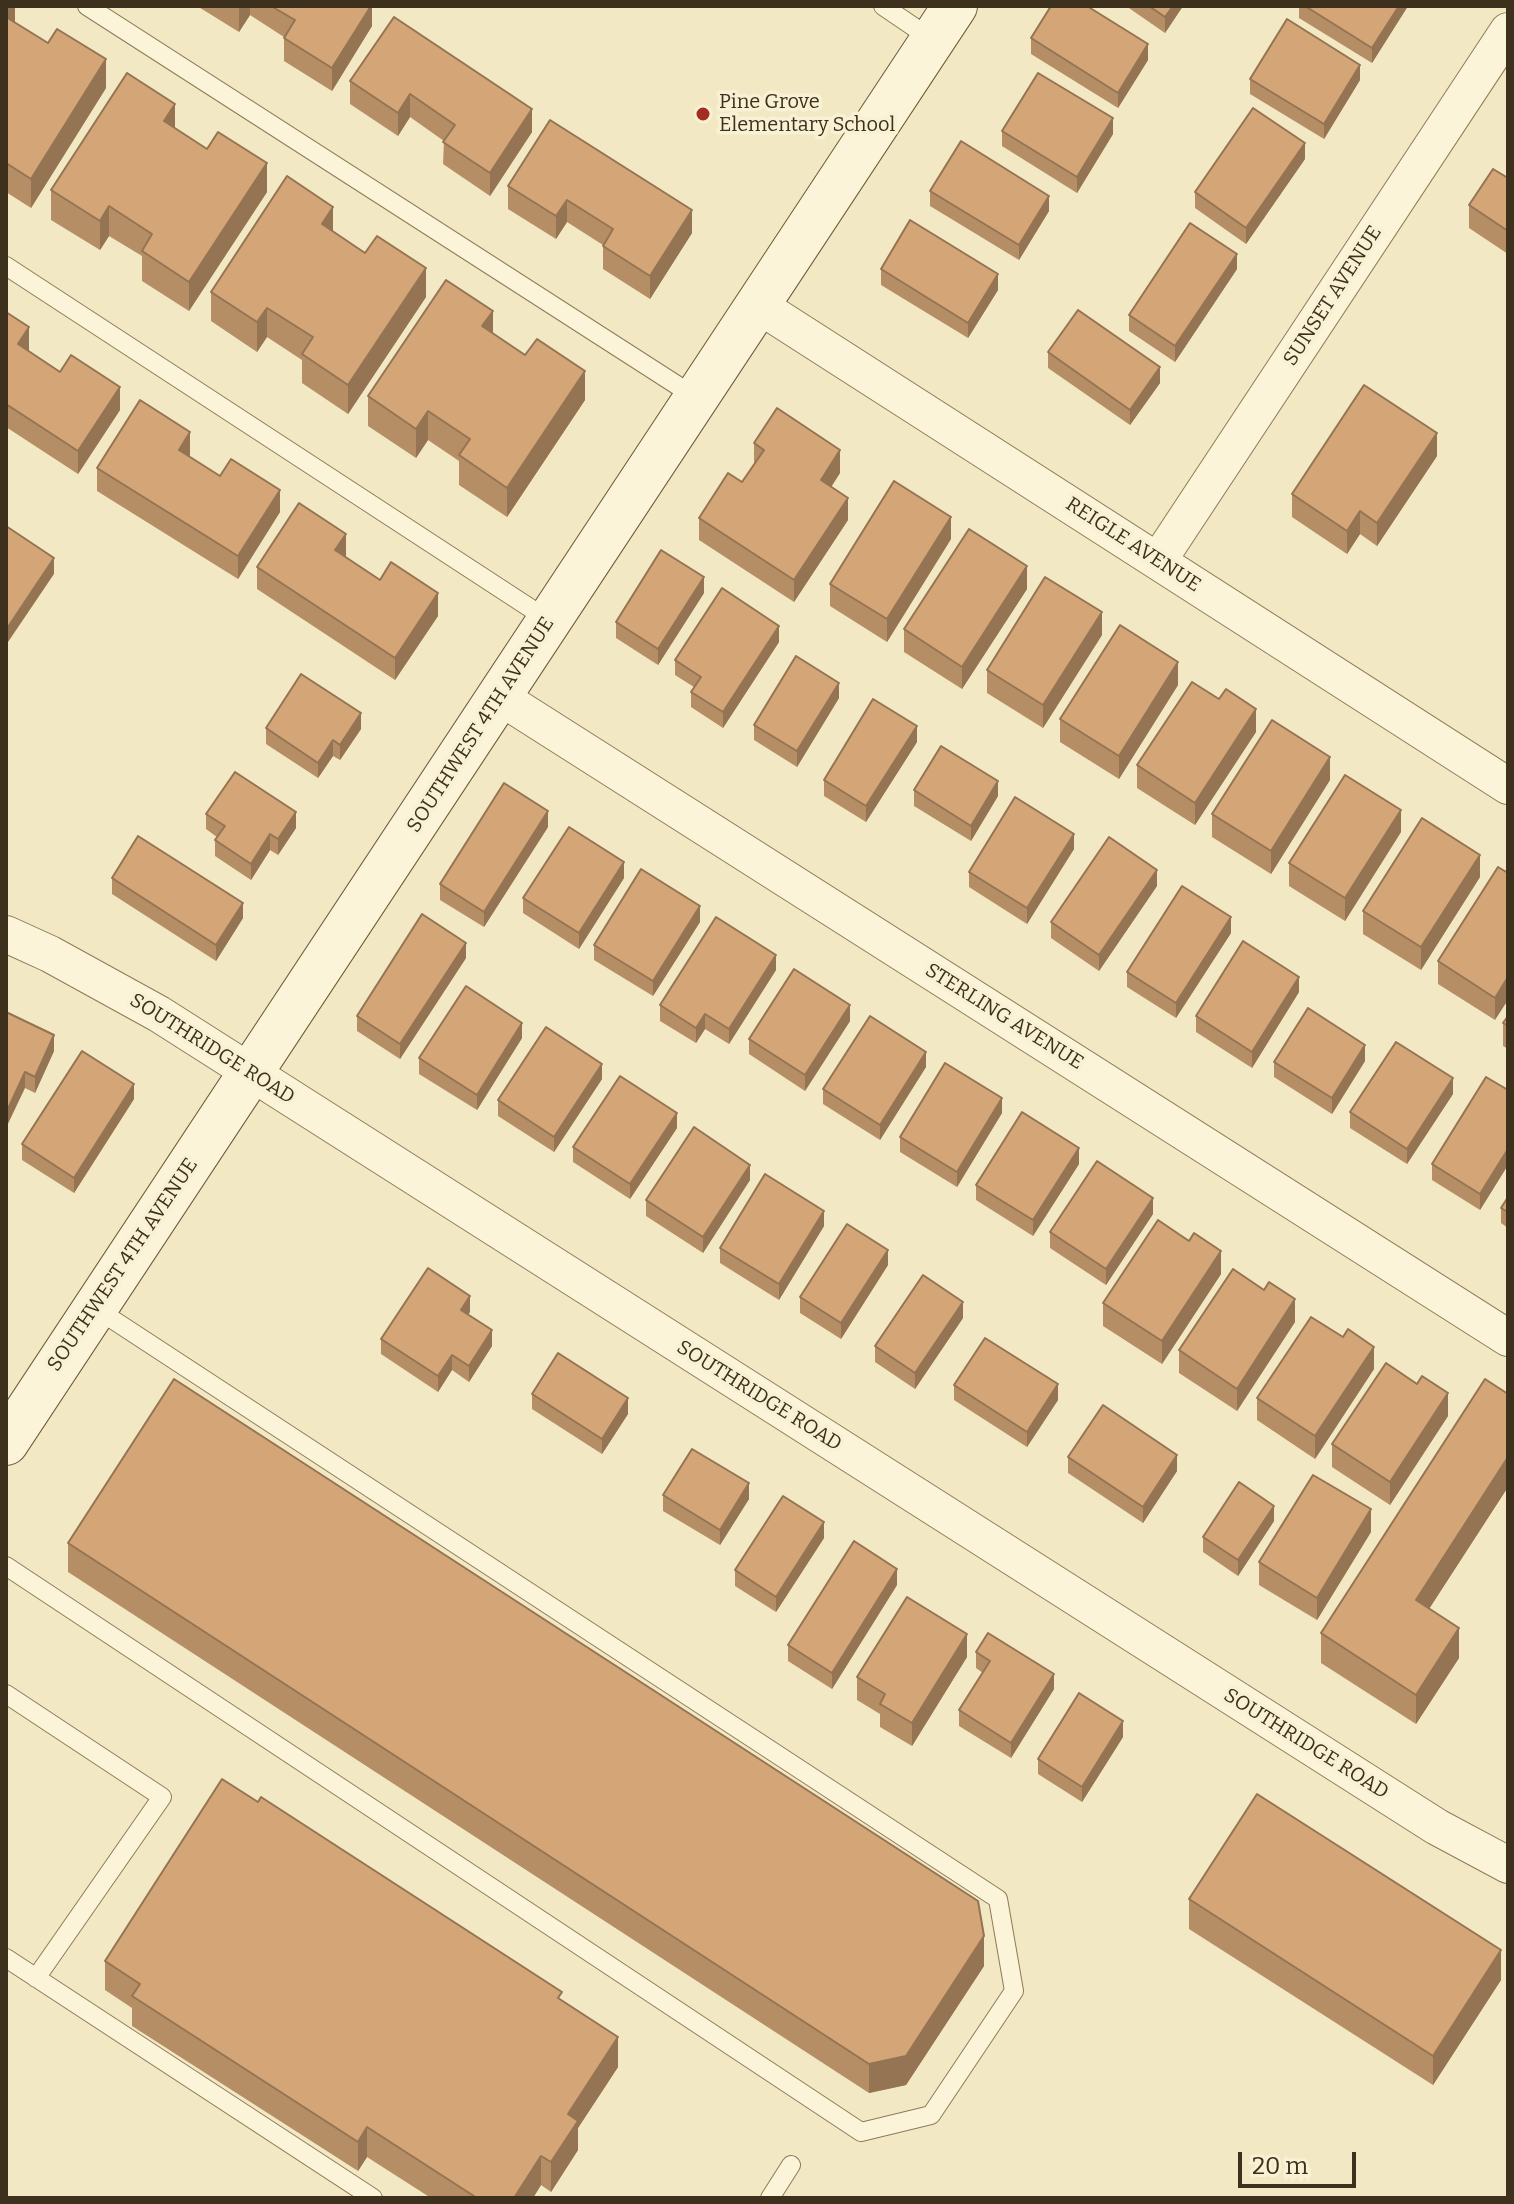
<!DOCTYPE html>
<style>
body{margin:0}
#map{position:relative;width:1514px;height:2204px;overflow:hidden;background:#f2e8c3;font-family:Bitter,serif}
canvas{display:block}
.frame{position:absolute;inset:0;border:8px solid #3d301d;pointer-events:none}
.scale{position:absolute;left:1238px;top:2152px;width:118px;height:36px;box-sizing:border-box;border:4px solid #3d301d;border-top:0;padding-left:10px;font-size:24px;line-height:28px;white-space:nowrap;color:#3d301d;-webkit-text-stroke:6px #f9f1d4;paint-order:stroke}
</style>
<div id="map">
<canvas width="1514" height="2204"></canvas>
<div class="frame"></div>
<div class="scale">20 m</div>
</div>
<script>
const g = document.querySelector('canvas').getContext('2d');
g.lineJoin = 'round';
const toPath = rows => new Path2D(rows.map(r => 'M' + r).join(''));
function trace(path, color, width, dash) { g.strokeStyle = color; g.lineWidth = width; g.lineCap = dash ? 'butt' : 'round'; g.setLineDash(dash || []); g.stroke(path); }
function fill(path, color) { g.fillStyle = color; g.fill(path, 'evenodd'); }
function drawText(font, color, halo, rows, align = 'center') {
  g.font = font + ' Bitter,serif'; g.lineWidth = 7; g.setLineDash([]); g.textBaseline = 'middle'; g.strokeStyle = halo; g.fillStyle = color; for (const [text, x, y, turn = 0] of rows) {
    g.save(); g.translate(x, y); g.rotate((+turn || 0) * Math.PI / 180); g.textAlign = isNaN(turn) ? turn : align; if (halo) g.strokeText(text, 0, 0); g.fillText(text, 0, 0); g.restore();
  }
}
const lane = toPath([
 [87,6,697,398],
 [883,6,933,40],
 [6,266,550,621],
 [6,1566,861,2132,931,2115,1014,1991,998,1899,95,1308],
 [6,1694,162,1797,36,1978],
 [6,1958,373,2198],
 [770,2198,791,2165]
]);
const street = toPath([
 [758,305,1508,786],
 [1158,561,1508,31],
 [500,697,1508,1338],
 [6,934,50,954,159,1014,1437,1827,1508,1865]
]);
const secondary = toPath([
 [6,1443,955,6]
]);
const wall = toPath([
 [6,6,15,6,15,22,106,88,31,208,6,192],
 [197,6,372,6,372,26,332,91,284,61,284,37,250,15,239,32],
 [1126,6,1183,6,1165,33],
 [1299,6,1408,6,1372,63,1299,18],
 [394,17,532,132,490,196,443,164,444,141,410,117,398,136,350,104,350,81],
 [1031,38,1148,60,1118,108,1031,54],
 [1250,79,1360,80,1324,139,1250,94],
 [550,120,692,233,650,299,603,269,603,245,567,222,556,239,508,209,508,186],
 [175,128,267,192,189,311,142,281,142,256,109,236,100,250,51,220,51,190],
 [1002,131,1113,134,1077,193,1002,146],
 [1305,159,1246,244,1195,208,1195,192],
 [1508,178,1508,254,1469,228,1469,205],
 [930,191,1049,211,1019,260,930,206],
 [881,269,998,290,968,338,881,285],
 [1237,269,1175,362,1129,331,1129,315],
 [211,292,426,297,348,414,302,383,302,360,267,337,257,352,211,321],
 [6,312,29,350,28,351,120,410,78,474,6,427],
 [493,333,585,400,507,517,459,485,459,461,428,440,416,458,368,426,368,396],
 [1048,352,1160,383,1130,425,1048,368],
 [754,443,840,473,831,487,848,520,794,602,699,540,699,518,742,482,754,464],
 [190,455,189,457,280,512,238,579,97,491,97,468],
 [1437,456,1377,546,1360,534,1347,554,1292,517,1292,494],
 [951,539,887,642,830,606,830,584],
 [345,557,438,616,395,680,257,589,257,567],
 [1027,589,962,689,904,652,904,629],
 [704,593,658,665,616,638,616,622],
 [1102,635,1043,728,987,693,987,670],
 [779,642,723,728,691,707,691,692,694,687,675,675,675,660],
 [1178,685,1119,779,1060,742,1060,719],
 [839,698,797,767,754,740,754,725],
 [266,728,361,729,340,760,333,756,318,778,266,744],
 [1256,732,1195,825,1137,788,1137,765],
 [917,742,866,822,824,796,824,780],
 [1330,780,1271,874,1212,837,1212,814],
 [914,790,998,796,971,841,914,806],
 [206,814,296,828,278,855,270,850,251,880,215,856,215,840,217,837,206,829],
 [548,827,484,927,440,900,440,884],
 [1401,832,1345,921,1289,886,1289,863],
 [1074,849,1027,924,969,887,969,872],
 [1508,873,1495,1020,1438,984,1438,961],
 [1480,877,1421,970,1363,934,1363,911],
 [112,878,243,918,216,961,112,894],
 [624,878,579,949,523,913,523,898],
 [1157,886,1099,971,1051,938,1051,922],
 [700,922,653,996,594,960,594,945],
 [1231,933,1176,1018,1127,987,1127,972],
 [466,958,400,1059,357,1031,357,1016],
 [776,970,729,1044,705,1029,696,1043,660,1021,660,1005],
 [1299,992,1252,1068,1196,1032,1196,1016],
 [6,1012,54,1051,35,1093,25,1088],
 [1508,1016,1508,1049,1503,1046,1503,1023],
 [850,1021,805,1091,749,1054,749,1039],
 [522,1038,477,1110,419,1074,419,1058],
 [1365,1061,1332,1114,1274,1077,1274,1062],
 [926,1067,880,1140,823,1104,823,1089],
 [602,1079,554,1152,498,1116,498,1100],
 [1508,1090,1508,1165,1480,1210,1432,1180,1432,1164],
 [1453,1094,1407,1164,1350,1128,1350,1112],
 [134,1099,74,1193,22,1160,22,1144],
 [1002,1113,957,1187,900,1152,900,1137],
 [677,1128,630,1199,573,1162,573,1147],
 [1079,1164,1033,1236,976,1200,976,1185],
 [750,1180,703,1253,646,1216,646,1200],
 [1508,1197,1508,1228,1501,1223,1501,1208],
 [1153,1214,1106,1285,1050,1248,1050,1232],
 [824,1226,779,1300,720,1263,720,1248],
 [888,1265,841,1339,800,1313,800,1297],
 [1221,1274,1162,1364,1103,1326,1103,1303],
 [470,1312,468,1315,492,1346,469,1382,452,1370,438,1392,381,1354,381,1339],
 [963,1318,915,1389,875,1362,875,1346],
 [1295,1322,1237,1411,1179,1373,1179,1350],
 [1343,1337,1374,1369,1315,1459,1257,1420,1257,1398],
 [954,1385,1058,1400,1027,1447,954,1400],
 [532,1394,628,1414,602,1454,532,1409],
 [1448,1416,1390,1505,1332,1467,1332,1444],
 [1068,1457,1177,1471,1143,1523,1068,1473],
 [1508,1487,1429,1609,1459,1658,1416,1724,1321,1663,1321,1633],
 [663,1495,749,1499,720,1545,663,1511],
 [1274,1521,1238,1576,1203,1552,1203,1537],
 [1371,1532,1317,1620,1259,1585,1259,1562],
 [824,1538,776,1612,735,1586,735,1570],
 [68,1543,984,1966,906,2085,869,2093,68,1572],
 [897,1585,832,1689,788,1661,788,1645],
 [976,1652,1054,1689,1011,1758,959,1726,959,1710,983,1673,976,1668],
 [967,1657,912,1746,880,1727,880,1714,857,1700,857,1677],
 [1123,1737,1082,1802,1038,1774,1038,1759],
 [1189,1899,1501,1980,1433,2085,1189,1929],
 [105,1961,562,2001,618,2067,578,2128,578,2150,551,2192,541,2185,533,2198,431,2198,367,2157,358,2171,132,2026,132,2008,105,1990]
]);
const shadedWall = toPath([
 [11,6,15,6,15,30,6,44,6,14],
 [241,6,250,6,250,15,239,32,239,9],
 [371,6,372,6,372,26,332,91,332,68],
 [1173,6,1183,6,1165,33,1165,17],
 [1399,6,1408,6,1372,63,1372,48],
 [1148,44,1148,60,1118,108,1118,93],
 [106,59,106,88,31,208,31,179],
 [1360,65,1360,80,1324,139,1324,124],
 [410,94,410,117,398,136,398,113],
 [175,104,175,134,164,121],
 [532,109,532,132,490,196,490,173],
 [1113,118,1113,134,1077,193,1077,177],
 [1305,143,1305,159,1246,244,1246,228],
 [267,163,267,192,189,311,189,282],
 [1049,196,1049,211,1019,260,1019,245],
 [567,200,567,222,556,239,556,216],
 [109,206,109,236,100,250,100,221],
 [333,207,333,237,322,224],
 [692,210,692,233,650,299,650,276],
 [1237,254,1237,269,1175,362,1175,346],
 [426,268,426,297,348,414,348,385],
 [998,274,998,290,968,338,968,323],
 [267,308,267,337,257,352,257,322],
 [493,311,493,340,482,326],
 [29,327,29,350,18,367,18,344],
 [1160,367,1160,383,1130,425,1130,410],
 [585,371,585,400,507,517,507,488],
 [120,387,120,410,78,474,78,451],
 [428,411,428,440,416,458,416,429],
 [190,432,190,455,179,473,179,450],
 [1437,433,1437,456,1377,546,1377,523],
 [840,450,840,473,821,503,821,480],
 [280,490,280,512,238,579,238,556],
 [848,498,848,520,794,602,794,580],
 [1360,511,1360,534,1347,554,1347,531],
 [951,517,951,539,887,642,887,619],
 [346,534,346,557,335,550],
 [54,558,54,574,6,645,6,630],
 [1027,566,1027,589,962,689,962,667],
 [704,577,704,593,658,665,658,649],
 [438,593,438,616,395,680,395,658],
 [1102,612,1102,635,1043,728,1043,705],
 [779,626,779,642,723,728,723,712],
 [1178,662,1178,685,1119,779,1119,756],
 [839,683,839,698,797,767,797,751],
 [1256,709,1256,732,1195,825,1195,803],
 [361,713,361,729,340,760,340,745],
 [917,726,917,742,866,822,866,806],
 [333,740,333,756,318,778,318,763],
 [1330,757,1330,780,1271,874,1271,851],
 [998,781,998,796,971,841,971,826],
 [1401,810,1401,832,1345,921,1345,898],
 [548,811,548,827,484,927,484,912],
 [296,812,296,828,278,855,278,839],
 [270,834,270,850,251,880,251,864],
 [1074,834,1074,849,1027,924,1027,908],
 [1480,855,1480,877,1421,970,1421,947],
 [624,862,624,878,579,949,579,933],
 [1157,870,1157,886,1099,971,1099,955],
 [243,903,243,918,216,961,216,945],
 [700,906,700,922,653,996,653,981],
 [1231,917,1231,933,1176,1018,1176,1003],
 [466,943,466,958,400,1059,400,1044],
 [776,955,776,970,729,1044,729,1029],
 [1299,977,1299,992,1252,1068,1252,1052],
 [1508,977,1508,1000,1495,1020,1495,998],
 [850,1005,850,1021,805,1091,805,1075],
 [705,1014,705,1029,696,1043,696,1028],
 [522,1023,522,1038,477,1110,477,1095],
 [54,1035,54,1051,35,1093,35,1077],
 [1365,1045,1365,1061,1332,1114,1332,1098],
 [926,1052,926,1067,880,1140,880,1125],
 [602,1064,602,1079,554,1152,554,1137],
 [25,1072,25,1088,6,1128,6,1113],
 [1453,1078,1453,1094,1407,1164,1407,1149],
 [134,1084,134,1099,74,1193,74,1178],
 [1002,1098,1002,1113,957,1187,957,1172],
 [677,1113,677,1128,630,1199,630,1184],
 [1079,1148,1079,1164,1033,1236,1033,1220],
 [1508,1149,1508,1165,1480,1210,1480,1194],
 [750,1165,750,1180,703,1253,703,1237],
 [1153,1198,1153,1214,1106,1285,1106,1269],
 [824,1211,824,1226,779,1300,779,1284],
 [888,1250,888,1265,841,1339,841,1323],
 [1221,1251,1221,1274,1162,1364,1162,1341],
 [470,1296,470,1312,461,1325,461,1310],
 [1295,1299,1295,1322,1237,1411,1237,1389],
 [963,1302,963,1318,915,1389,915,1373],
 [492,1330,492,1346,469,1382,469,1366],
 [1374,1347,1374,1369,1315,1459,1315,1436],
 [452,1355,452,1370,438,1392,438,1376],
 [1058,1384,1058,1400,1027,1447,1027,1432],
 [1448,1393,1448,1416,1390,1505,1390,1482],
 [628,1398,628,1414,602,1454,602,1439],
 [1177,1455,1177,1471,1143,1523,1143,1507],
 [1508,1457,1508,1487,1416,1629,1416,1600],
 [749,1483,749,1499,720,1545,720,1530],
 [1274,1506,1274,1521,1238,1576,1238,1560],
 [1371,1509,1371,1532,1317,1620,1317,1598],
 [824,1522,824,1538,776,1612,776,1597],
 [897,1569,897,1585,832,1689,832,1673],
 [1459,1628,1459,1658,1416,1724,1416,1695],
 [967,1634,967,1657,912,1746,912,1723],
 [1054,1674,1054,1689,1011,1758,1011,1743],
 [1123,1721,1123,1737,1082,1802,1082,1787],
 [984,1936,984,1966,906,2085,869,2093,869,2064],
 [1501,1950,1501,1980,1433,2085,1433,2056],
 [618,2037,618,2067,578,2128,578,2150,551,2192,551,2162,568,2114],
 [367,2127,367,2157,358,2171,358,2142],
 [541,2156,541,2185,533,2198,514,2198]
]);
const building = toPath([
 [6,6,11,6,6,14,6,6],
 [271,6,371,6,332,68,284,38,295,20,271,6],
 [1051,6,1087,6,1148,44,1118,93,1031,38,1051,6],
 [1149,6,1173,6,1165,17,1149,6],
 [1305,6,1399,6,1372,48,1305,6],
 [6,17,48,43,57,29,106,59,31,179,6,163,6,17],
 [394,17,532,109,490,173,443,142,455,125,410,94,398,113,350,81,394,17],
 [1287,19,1360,65,1324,124,1250,79,1287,19],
 [127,73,175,104,164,121,207,149,218,132,267,163,189,282,142,251,152,234,109,206,100,221,51,190,127,73],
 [1038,73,1113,118,1077,177,1002,131,1038,73],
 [1253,108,1305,143,1246,228,1195,192,1253,108],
 [550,120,692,210,650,276,603,246,613,229,567,200,556,216,508,186,550,120],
 [961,141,1049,196,1019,245,930,191,961,141],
 [1493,169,1508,178,1508,231,1469,205,1493,169],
 [287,176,333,207,322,224,365,253,377,236,426,268,348,385,302,354,313,337,267,308,257,322,211,292,287,176],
 [910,220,998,274,968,323,881,269,910,220],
 [1190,223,1237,254,1175,346,1129,315,1190,223],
 [446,280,493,311,482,326,525,355,537,339,585,371,507,488,459,455,470,439,428,411,416,429,368,396,446,280],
 [1078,310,1160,367,1130,410,1048,352,1078,310],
 [6,312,29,327,18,344,60,372,71,355,120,387,78,451,6,404,6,312],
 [1364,385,1437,433,1377,523,1360,511,1347,531,1292,494,1364,385],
 [140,400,190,432,179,450,220,476,231,459,280,490,238,556,97,468,140,400],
 [777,408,840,450,821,480,848,498,794,580,699,518,728,473,742,482,764,450,754,443,777,408],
 [894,481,951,517,887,619,830,584,894,481],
 [299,503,346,534,335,550,380,580,391,562,438,593,395,658,257,567,299,503],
 [6,526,54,558,6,630,6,526],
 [969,529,1027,566,962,667,904,629,969,529],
 [661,550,704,577,658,649,616,622,661,550],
 [1045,577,1102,612,1043,705,987,670,1045,577],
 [722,588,779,626,723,712,691,692,701,677,675,660,722,588],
 [1120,625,1178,662,1119,756,1060,719,1120,625],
 [796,656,839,683,797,751,754,725,796,656],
 [301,674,361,713,340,745,333,740,318,763,266,728,301,674],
 [1192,682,1219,699,1226,689,1256,709,1195,803,1137,765,1192,682],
 [873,699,917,726,866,806,824,780,873,699],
 [1272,720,1330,757,1271,851,1212,814,1272,720],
 [941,746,998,781,971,826,914,790,941,746],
 [235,772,296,812,278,839,270,834,251,864,215,840,225,826,206,814,235,772],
 [1345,775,1401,810,1345,898,1289,863,1345,775],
 [504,783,548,811,484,912,440,884,504,783],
 [1015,797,1074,834,1027,908,969,872,1015,797],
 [1422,818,1480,855,1421,947,1363,911,1422,818],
 [569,827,624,862,579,933,523,898,569,827],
 [138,836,243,903,216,945,112,878,138,836],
 [1109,837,1157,870,1099,955,1051,922,1109,837],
 [1498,867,1508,873,1508,977,1495,998,1438,961,1498,867],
 [641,869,700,906,653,981,594,945,641,869],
 [1182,886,1231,917,1176,1003,1127,972,1182,886],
 [422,914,466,943,400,1044,357,1016,422,914],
 [716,917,776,955,729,1029,705,1014,696,1028,660,1005,716,917],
 [1243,941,1299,977,1252,1052,1196,1016,1243,941],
 [794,969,850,1005,805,1075,749,1039,794,969],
 [466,986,522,1023,477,1095,419,1058,466,986],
 [1308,1008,1365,1045,1332,1098,1274,1062,1308,1008],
 [6,1012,54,1035,35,1077,25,1072,6,1113,6,1012],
 [870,1016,926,1052,880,1125,823,1089,870,1016],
 [1508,1016,1508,1026,1503,1023,1508,1016],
 [546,1027,602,1064,554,1137,498,1100,546,1027],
 [1396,1042,1453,1078,1407,1149,1350,1112,1396,1042],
 [82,1051,134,1084,74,1178,22,1144,82,1051],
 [945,1063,1002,1098,957,1172,900,1137,945,1063],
 [620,1076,677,1113,630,1184,573,1147,620,1076],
 [1486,1077,1508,1090,1508,1149,1480,1194,1432,1164,1486,1077],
 [1022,1112,1079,1148,1033,1220,976,1185,1022,1112],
 [694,1127,750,1165,703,1237,646,1200,694,1127],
 [1097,1161,1153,1198,1106,1269,1050,1232,1097,1161],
 [765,1174,824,1211,779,1284,720,1248,765,1174],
 [1508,1197,1508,1212,1501,1208,1508,1197],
 [1158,1220,1189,1241,1194,1233,1221,1251,1162,1341,1103,1303,1158,1220],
 [847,1224,888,1250,841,1323,800,1297,847,1224],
 [428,1268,470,1296,461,1310,492,1330,469,1366,452,1355,438,1376,381,1339,428,1268],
 [1233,1269,1264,1290,1269,1282,1295,1299,1237,1389,1179,1350,1233,1269],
 [923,1275,963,1302,915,1373,875,1346,923,1275],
 [1311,1317,1343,1337,1348,1329,1374,1347,1315,1436,1257,1398,1311,1317],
 [985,1338,1058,1384,1027,1432,954,1385,985,1338],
 [558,1353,628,1398,602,1439,532,1394,558,1353],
 [1386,1363,1417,1384,1422,1376,1448,1393,1390,1482,1332,1444,1386,1363],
 [174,1379,978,1901,984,1936,906,2056,869,2064,68,1543,174,1379],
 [1485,1379,1508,1394,1508,1457,1416,1600,1459,1628,1416,1695,1321,1633,1485,1379],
 [1103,1405,1177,1455,1143,1507,1068,1457,1103,1405],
 [692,1449,749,1483,720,1530,663,1495,692,1449],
 [1313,1475,1371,1509,1317,1598,1259,1562,1313,1475],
 [1239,1482,1274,1506,1238,1560,1203,1537,1239,1482],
 [783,1496,824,1522,776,1597,735,1570,783,1496],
 [854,1541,897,1569,832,1673,788,1645,854,1541],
 [907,1597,967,1634,912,1723,880,1704,885,1694,857,1677,907,1597],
 [988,1633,1054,1674,1011,1743,959,1710,990,1661,976,1652,988,1633],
 [1079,1693,1123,1721,1082,1787,1038,1759,1079,1693],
 [222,1779,258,1802,261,1797,562,1992,558,1998,618,2037,568,2114,578,2121,551,2162,541,2156,514,2198,477,2198,367,2127,358,2142,132,1996,140,1984,105,1961,222,1779],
 [1257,1794,1501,1950,1433,2056,1189,1899,1257,1794]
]);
const markers = [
 [703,114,8,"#a42d22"]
];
const poiNames = [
 ["Pine Grove",719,102],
 ["Elementary School",719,125]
];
const streetNames = [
 ["SUNSET AVENUE",1333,296,-57],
 ["REIGLE AVENUE",1133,545,33],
 ["SOUTHWEST 4TH AVENUE",481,725,-57],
 ["STERLING AVENUE",1004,1017,32],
 ["SOUTHRIDGE ROAD",212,1049,32],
 ["SOUTHWEST 4TH AVENUE",123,1265,-56],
 ["SOUTHRIDGE ROAD",759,1396,32],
 ["SOUTHRIDGE ROAD",1306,1744,32]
];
trace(lane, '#8f7a58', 20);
trace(street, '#8f7a58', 38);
trace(secondary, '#715b3b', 46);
trace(lane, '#fcf4d8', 18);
trace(street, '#fcf4d8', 36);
trace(secondary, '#fcf4d8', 44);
fill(wall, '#b68e65');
fill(shadedWall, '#947453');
fill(building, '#d4a576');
trace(building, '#947453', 2);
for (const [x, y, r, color] of markers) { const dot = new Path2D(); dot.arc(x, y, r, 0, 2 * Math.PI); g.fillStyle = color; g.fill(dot); trace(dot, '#f9f1d4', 3); }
drawText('20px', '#3d301d', '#f9f1d4', poiNames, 'left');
drawText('20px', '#3d301d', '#f9f1d4', streetNames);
</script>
